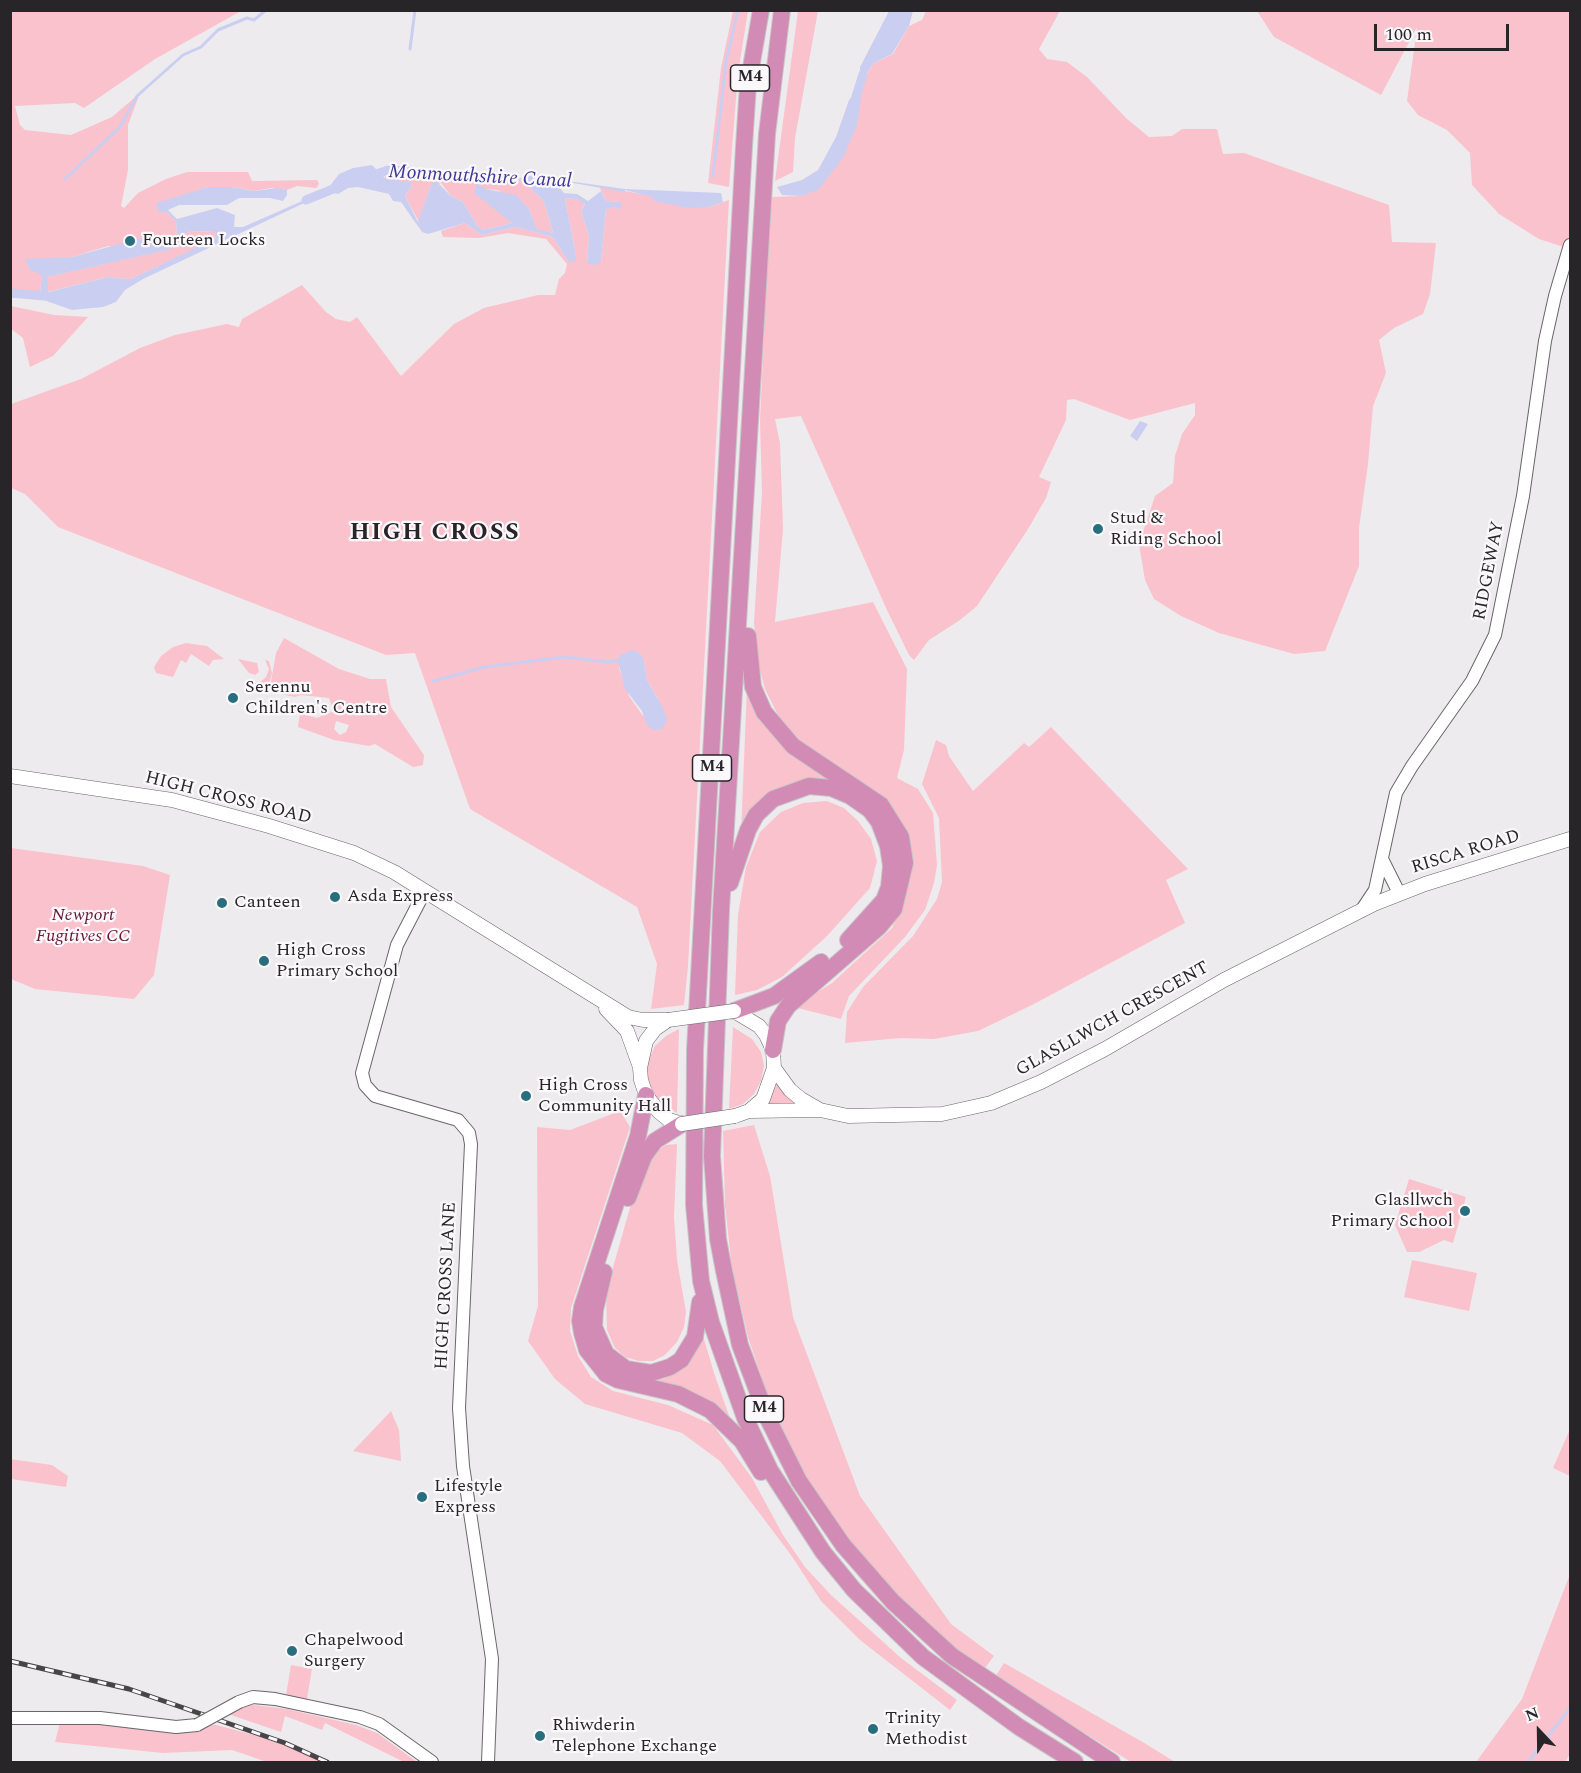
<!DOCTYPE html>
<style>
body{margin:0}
#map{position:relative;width:1581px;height:1773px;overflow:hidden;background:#eeebee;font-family:Spectral,serif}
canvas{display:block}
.frame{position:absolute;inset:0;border:12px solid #272527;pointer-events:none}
.north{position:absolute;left:1509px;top:1701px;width:60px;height:60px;-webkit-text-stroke:4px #fbf8fc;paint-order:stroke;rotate:338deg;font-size:16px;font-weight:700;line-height:24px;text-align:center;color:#272527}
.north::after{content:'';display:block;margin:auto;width:21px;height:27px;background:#272527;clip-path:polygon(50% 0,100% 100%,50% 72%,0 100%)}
.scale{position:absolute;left:1374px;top:24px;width:135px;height:27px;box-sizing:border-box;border:3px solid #272527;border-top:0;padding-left:8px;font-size:18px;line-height:21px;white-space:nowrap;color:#272527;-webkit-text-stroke:4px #fbf8fc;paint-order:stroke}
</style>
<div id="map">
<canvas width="1581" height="1773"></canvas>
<div class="frame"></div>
<div class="north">N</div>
<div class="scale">100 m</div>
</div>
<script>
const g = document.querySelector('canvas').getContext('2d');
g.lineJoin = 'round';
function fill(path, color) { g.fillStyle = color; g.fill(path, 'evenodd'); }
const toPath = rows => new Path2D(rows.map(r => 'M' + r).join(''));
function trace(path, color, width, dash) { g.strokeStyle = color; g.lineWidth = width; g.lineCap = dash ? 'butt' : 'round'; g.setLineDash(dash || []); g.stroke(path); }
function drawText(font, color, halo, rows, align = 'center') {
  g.font = font + ' Spectral,serif'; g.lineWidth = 4.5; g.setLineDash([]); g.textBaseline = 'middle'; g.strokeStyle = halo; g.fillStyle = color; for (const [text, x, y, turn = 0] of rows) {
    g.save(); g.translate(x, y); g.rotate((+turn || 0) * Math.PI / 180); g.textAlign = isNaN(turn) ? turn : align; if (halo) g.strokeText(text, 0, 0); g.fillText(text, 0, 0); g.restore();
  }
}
const green = toPath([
 [11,11,241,11,155,59,84,108,75,103,15,106,20,125,25,130,71,135,112,117,140,93,128,125,128,170,121,206,124,208,138,193,166,179,187,172,248,172,252,181,317,180,319,184,316,188,297,186,287,190,271,188,254,191,232,187,208,187,185,195,165,211,176,221,177,234,190,231,216,232,216,238,207,243,131,279,108,277,47,292,46,277,171,249,108,246,72,257,50,259,42,275,40,293,32,296,11,293],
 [733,11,748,11,738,73,729,187,708,183,721,68],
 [798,11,818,11,795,138,793,172,775,181],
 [926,11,1060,11,1039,49,1047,59,1067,62,1087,77,1127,119,1149,137,1172,136,1182,129,1217,129,1223,154,1244,153,1389,205,1392,242,1436,243,1430,294,1423,314,1394,328,1379,340,1386,373,1373,406,1368,464,1359,528,1359,566,1325,651,1294,654,1219,633,1181,616,1154,599,1145,580,1139,544,1155,496,1173,483,1175,456,1182,434,1195,415,1195,403,1130,420,1074,399,1067,400,1066,420,1039,477,1051,482,1046,498,1028,529,977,606,960,620,929,640,914,660,909,655,886,608,801,416,775,419,780,443,783,529,775,622,873,602,907,669,904,750,897,778,918,789,933,813,937,865,934,883,925,910,905,937,849,996,841,1019,794,1007,832,983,892,928,899,913,893,811,879,793,805,746,780,719,765,689,757,659,754,623,762,492,760,421,770,197,801,196,857,125,861,88,868,72,874,63,893,54,909,26,922,20],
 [1257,11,1570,11,1570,249,1539,239,1499,214,1472,185,1470,153,1447,130,1418,115,1407,101,1417,27,1381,95,1274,37],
 [385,176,519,178,544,201,553,233,537,230,529,209,505,194,497,190,485,189,477,183,512,223,483,230,478,227,463,202,451,196,441,183,430,187,419,222,405,196,412,185,385,178],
 [599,186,709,207,729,200,688,966,684,1005,651,1009,657,964,637,907,470,809,415,653,386,655,58,527,25,494,11,488,11,404,81,379,140,348,175,335,227,324,239,327,242,319,302,285,326,312,336,319,350,322,357,317,401,376,454,324,484,308,538,295,555,295,559,279,565,273,567,264,546,239,508,233,479,238,443,237,441,231,465,223,482,235,515,227,553,237,568,261,576,256,565,198,576,199,585,203,581,211,589,236,587,264,601,261,606,210,619,202,606,201],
 [644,661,647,680,658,699,643,716,629,696,619,668],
 [11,306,54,315,88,317,53,356,30,367,23,338,11,329],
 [284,638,339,669,370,679,386,679,391,707,424,755,423,765,413,767,375,744,369,746,334,740,298,727,300,713,317,718,334,711,329,698,301,695,295,697,281,694,270,687,276,653],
 [336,721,349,725,346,732,340,735,334,729],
 [186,643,207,646,224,659,213,660,209,666,191,654,186,663,181,660,173,677,156,673,154,667,161,656,173,647],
 [238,659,257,663,259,672,255,675,249,673],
 [265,660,269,661,272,673,267,691,261,693,250,683,259,683,266,677,269,669],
 [747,687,752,699,851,790,804,782,741,834],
 [1051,727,1188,869,1166,880,1185,923,1032,1005,978,1031,934,1039,901,1038,845,1043,847,1012,863,987,913,936,937,899,942,882,939,818,922,784,936,740,946,745,949,756,973,791,1024,743,1029,747],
 [827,801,844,808,858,821,871,839,877,861,870,888,827,936,782,977,757,990,735,995,738,915,746,867,760,832,781,812,803,803],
 [11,848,143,866,170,875,154,975,134,999,35,989,11,979],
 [733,1027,752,1039,761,1052,764,1066,761,1081,754,1094,743,1104,729,1109],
 [679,1029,677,1113,658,1101,650,1088,647,1074,649,1059,655,1046,666,1036],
 [778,1082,797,1104,764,1106],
 [620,1111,630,1127,571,1308,570,1331,578,1356,591,1377,613,1391,668,1405,713,1425,752,1478,783,1535,805,1567,831,1595,901,1658,957,1700,950,1710,860,1640,821,1601,791,1555,720,1461,682,1433,585,1404,555,1379,528,1341,538,1306,537,1127,570,1130],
 [754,1125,770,1176,793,1317,860,1496,951,1624,994,1656,982,1672,917,1619,828,1517,788,1448,773,1411,748,1337,732,1268,725,1205,723,1131],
 [677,1144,674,1217,677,1260,686,1312,684,1327,677,1342,665,1355,653,1361,639,1361,625,1357,615,1348,607,1330,606,1292,639,1176,656,1151,666,1145],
 [1409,1179,1466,1197,1453,1243,1444,1240,1419,1252,1407,1252,1395,1225],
 [1412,1260,1477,1273,1469,1311,1404,1297],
 [703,1336,715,1376,731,1421,654,1381,665,1378,685,1365,693,1357],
 [391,1411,399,1430,401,1461,353,1451],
 [1570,1429,1570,1476,1553,1468],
 [10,1459,52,1465,68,1476,66,1487,11,1479],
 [1570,1574,1570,1754,1565,1762,1476,1762,1522,1699],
 [1004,1663,1146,1744,1175,1762,1131,1762,995,1677],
 [291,1665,312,1669,306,1704,285,1701],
 [246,1704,287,1709,356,1725,377,1733,417,1762,404,1762,325,1723,322,1730,285,1716,281,1732,228,1714],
 [61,1718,216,1725,285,1743,327,1762,267,1762,232,1750,163,1753,55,1742]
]);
const water = toPath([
 [889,11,913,11,909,26,892,54,874,63,860,83,860,67],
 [857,92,861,98,857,125,843,158,818,190,801,196,782,195,777,187,802,180,818,170,836,137,849,100],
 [372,165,385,178,411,182,412,185,405,196,418,222,430,187,435,180,451,196,463,202,478,227,483,230,512,223,474,193,477,183,486,189,516,195,529,209,537,229,553,233,544,201,519,178,519,181,397,173,397,168,519,178,540,174,561,180,625,189,721,193,723,202,709,207,688,208,654,201,652,197,625,190,625,192,561,181,556,183,564,193,577,194,588,201,601,191,606,201,620,202,622,207,619,210,615,206,606,210,601,261,596,265,587,264,589,236,581,211,585,204,576,199,565,198,576,256,576,260,572,262,568,261,553,237,515,227,482,235,465,223,428,234,422,232,401,202,393,201,389,194,358,187,348,188,338,194,326,191,339,174,353,168],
 [208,187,232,187,254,191,277,188,287,190,287,195,283,201,270,198,239,198,227,205,179,205,168,210,177,219,217,208,235,215,234,227,243,227,316,195,317,197,143,279,125,290,116,302,103,307,72,310,32,296,40,293,42,275,30,270,25,259,72,257,137,239,164,237,170,242,172,249,47,277,48,292,108,277,131,279,216,238,216,232,190,231,180,236,177,234,176,221,165,211,159,213,156,203],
 [1140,421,1148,424,1137,441,1130,436],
 [632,650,640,653,644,661,647,680,664,710,667,720,662,729,653,730,647,725,642,711,625,689,618,661,620,655]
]);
const stream = toPath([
 [410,49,415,10],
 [713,176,726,62,738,10],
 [65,179,120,127,137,96,183,55,201,47,218,30,247,18,254,20,266,10],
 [433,681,485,667,564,657,608,662,618,661],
 [1528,1762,1570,1708]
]);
const canal = toPath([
 [854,103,863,74],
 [371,176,388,170,407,171],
 [306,200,338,187],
 [10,293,44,296]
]);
const tertiary = toPath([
 [1383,861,1399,893],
 [425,891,397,945,362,1073,365,1085,375,1096,458,1120,469,1133,471,1144,459,1408,463,1466,492,1659,488,1762],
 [1361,911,1375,890,1396,793,1412,766,1472,681,1495,635,1523,496,1545,341,1555,296,1570,245],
 [239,1702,253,1697,275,1699,360,1717,379,1724,432,1762],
 [10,1718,100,1718,176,1727,197,1725]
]);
const secondary = toPath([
 [10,776,172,800,269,826,354,853,394,872,628,1017,643,1020,668,1020],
 [606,1009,627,1031,640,1067],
 [734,1011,759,1026,766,1035,773,1050,774,1068,763,1099,749,1111,735,1116],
 [668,1020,655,1029,646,1041,640,1068,641,1080,646,1095,659,1112,669,1120,682,1124],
 [774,1068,790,1090,801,1099,820,1110,848,1116,942,1114,991,1103,1041,1082,1105,1049,1224,980,1374,904,1425,884,1570,839],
 [749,1111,818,1110]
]);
const motorway = toPath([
 [761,10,748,85,744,146,695,1050,694,1205,701,1281,711,1322,745,1418,770,1470,823,1552,854,1590,923,1657,1019,1727,1075,1762],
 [782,10,767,134,721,910,712,1156,718,1239,724,1271,740,1345,768,1419,799,1481,843,1545,893,1602,952,1656,1112,1762],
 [748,636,753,687,764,712,793,746,881,805,901,837,905,863,894,909,879,927,788,1006,778,1021,773,1050],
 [730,883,748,830,756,815,773,799,809,786,831,788,850,796,870,810,879,822,888,846,891,866,889,887,884,900,848,940],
 [734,1011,774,996,821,962],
 [646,1095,638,1136,582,1307,580,1321,582,1333,587,1350,606,1374,618,1380,678,1394,710,1410,742,1441,761,1472],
 [628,1198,644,1156,655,1141,682,1124],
 [604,1272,595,1310,594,1327,606,1354,626,1369,651,1373,670,1367,681,1360,695,1337,700,1302]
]);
const rail = toPath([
 [10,1661,129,1689,285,1743,327,1762]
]);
const tertiaryBridge = toPath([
 [197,1725,239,1702]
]);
const secondaryBridge = toPath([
 [668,1020,734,1011],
 [682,1124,735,1116]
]);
const markers = [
 [130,241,6,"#286e7d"],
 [1098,529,6,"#286e7d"],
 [233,698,6,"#286e7d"],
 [335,897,6,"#286e7d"],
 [222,903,6,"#286e7d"],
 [264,961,6,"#286e7d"],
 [526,1096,6,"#286e7d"],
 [1465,1211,6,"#286e7d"],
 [422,1497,6,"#286e7d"],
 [292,1651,6,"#286e7d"],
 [873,1729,6,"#286e7d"],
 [540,1736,6,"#286e7d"]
];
const shields = [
 [750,78,39],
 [712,768,39],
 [764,1409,39]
];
const shieldNames = [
 ["M4",750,78],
 ["M4",712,768],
 ["M4",764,1409]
];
const poiNames = [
 ["Fourteen Locks",142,241],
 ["Stud &",1110,519],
 ["Riding School",1110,540],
 ["Serennu",245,688],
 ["Children's Centre",245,709],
 ["Asda Express",347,897],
 ["Canteen",234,903],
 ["High Cross",276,951],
 ["Primary School",276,972],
 ["High Cross",538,1086],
 ["Community Hall",538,1107],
 ["Glasllwch",1453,1201,"right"],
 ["Primary School",1453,1222,"right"],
 ["Lifestyle",434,1487],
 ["Express",434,1508],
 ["Chapelwood",304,1641],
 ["Surgery",304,1662],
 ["Trinity",885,1719],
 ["Methodist",885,1740],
 ["Rhiwderin",552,1726],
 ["Telephone Exchange",552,1747]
];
const streetNames = [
 ["RIDGEWAY",1490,571,-79],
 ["HIGH CROSS ROAD",228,799,14],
 ["RISCA ROAD",1466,853,-17],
 ["GLASLLWCH CRESCENT",1113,1020,-29],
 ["HIGH CROSS LANE",447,1286,-87]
];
const parkNames = [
 ["Newport",83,916],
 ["Fugitives CC",83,937]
];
const waterNames = [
 ["Monmouthshire Canal",480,178,3]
];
const districtNames = [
 ["HIGH CROSS",435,534]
];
fill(green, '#fac2cc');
fill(water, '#cacff1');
trace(stream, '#cacff1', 3);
trace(canal, '#cacff1', 9);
trace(tertiary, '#696669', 14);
trace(secondary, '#696669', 15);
trace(motorway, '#c7c6c7', 18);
trace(tertiary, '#fff', 12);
trace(secondary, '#fff', 14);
trace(motorway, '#d28bb4', 16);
trace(rail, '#474547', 5);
trace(rail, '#fbf8fc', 3, [9]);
trace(tertiaryBridge, '#696669', 14, []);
trace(secondaryBridge, '#696669', 15, []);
trace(tertiaryBridge, '#fff', 12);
trace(secondaryBridge, '#fff', 14);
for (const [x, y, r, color] of markers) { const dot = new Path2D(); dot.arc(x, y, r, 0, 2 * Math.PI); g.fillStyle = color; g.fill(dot); trace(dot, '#fbf8fc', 2); }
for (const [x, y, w] of shields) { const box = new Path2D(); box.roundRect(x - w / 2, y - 13, w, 26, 4.5); g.fillStyle = '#fbf8fc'; g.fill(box); trace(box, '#272527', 1.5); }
drawText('bold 16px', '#272527', null, shieldNames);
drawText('18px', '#272527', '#fbf8fc', poiNames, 'left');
drawText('18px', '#272527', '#fbf8fc', streetNames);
drawText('italic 18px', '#6b1733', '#fbf8fc', parkNames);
drawText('italic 20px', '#3d3895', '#fbf8fc', waterNames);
g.letterSpacing = '1.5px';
drawText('bold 24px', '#272527', '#fbf8fc', districtNames);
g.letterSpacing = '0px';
</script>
